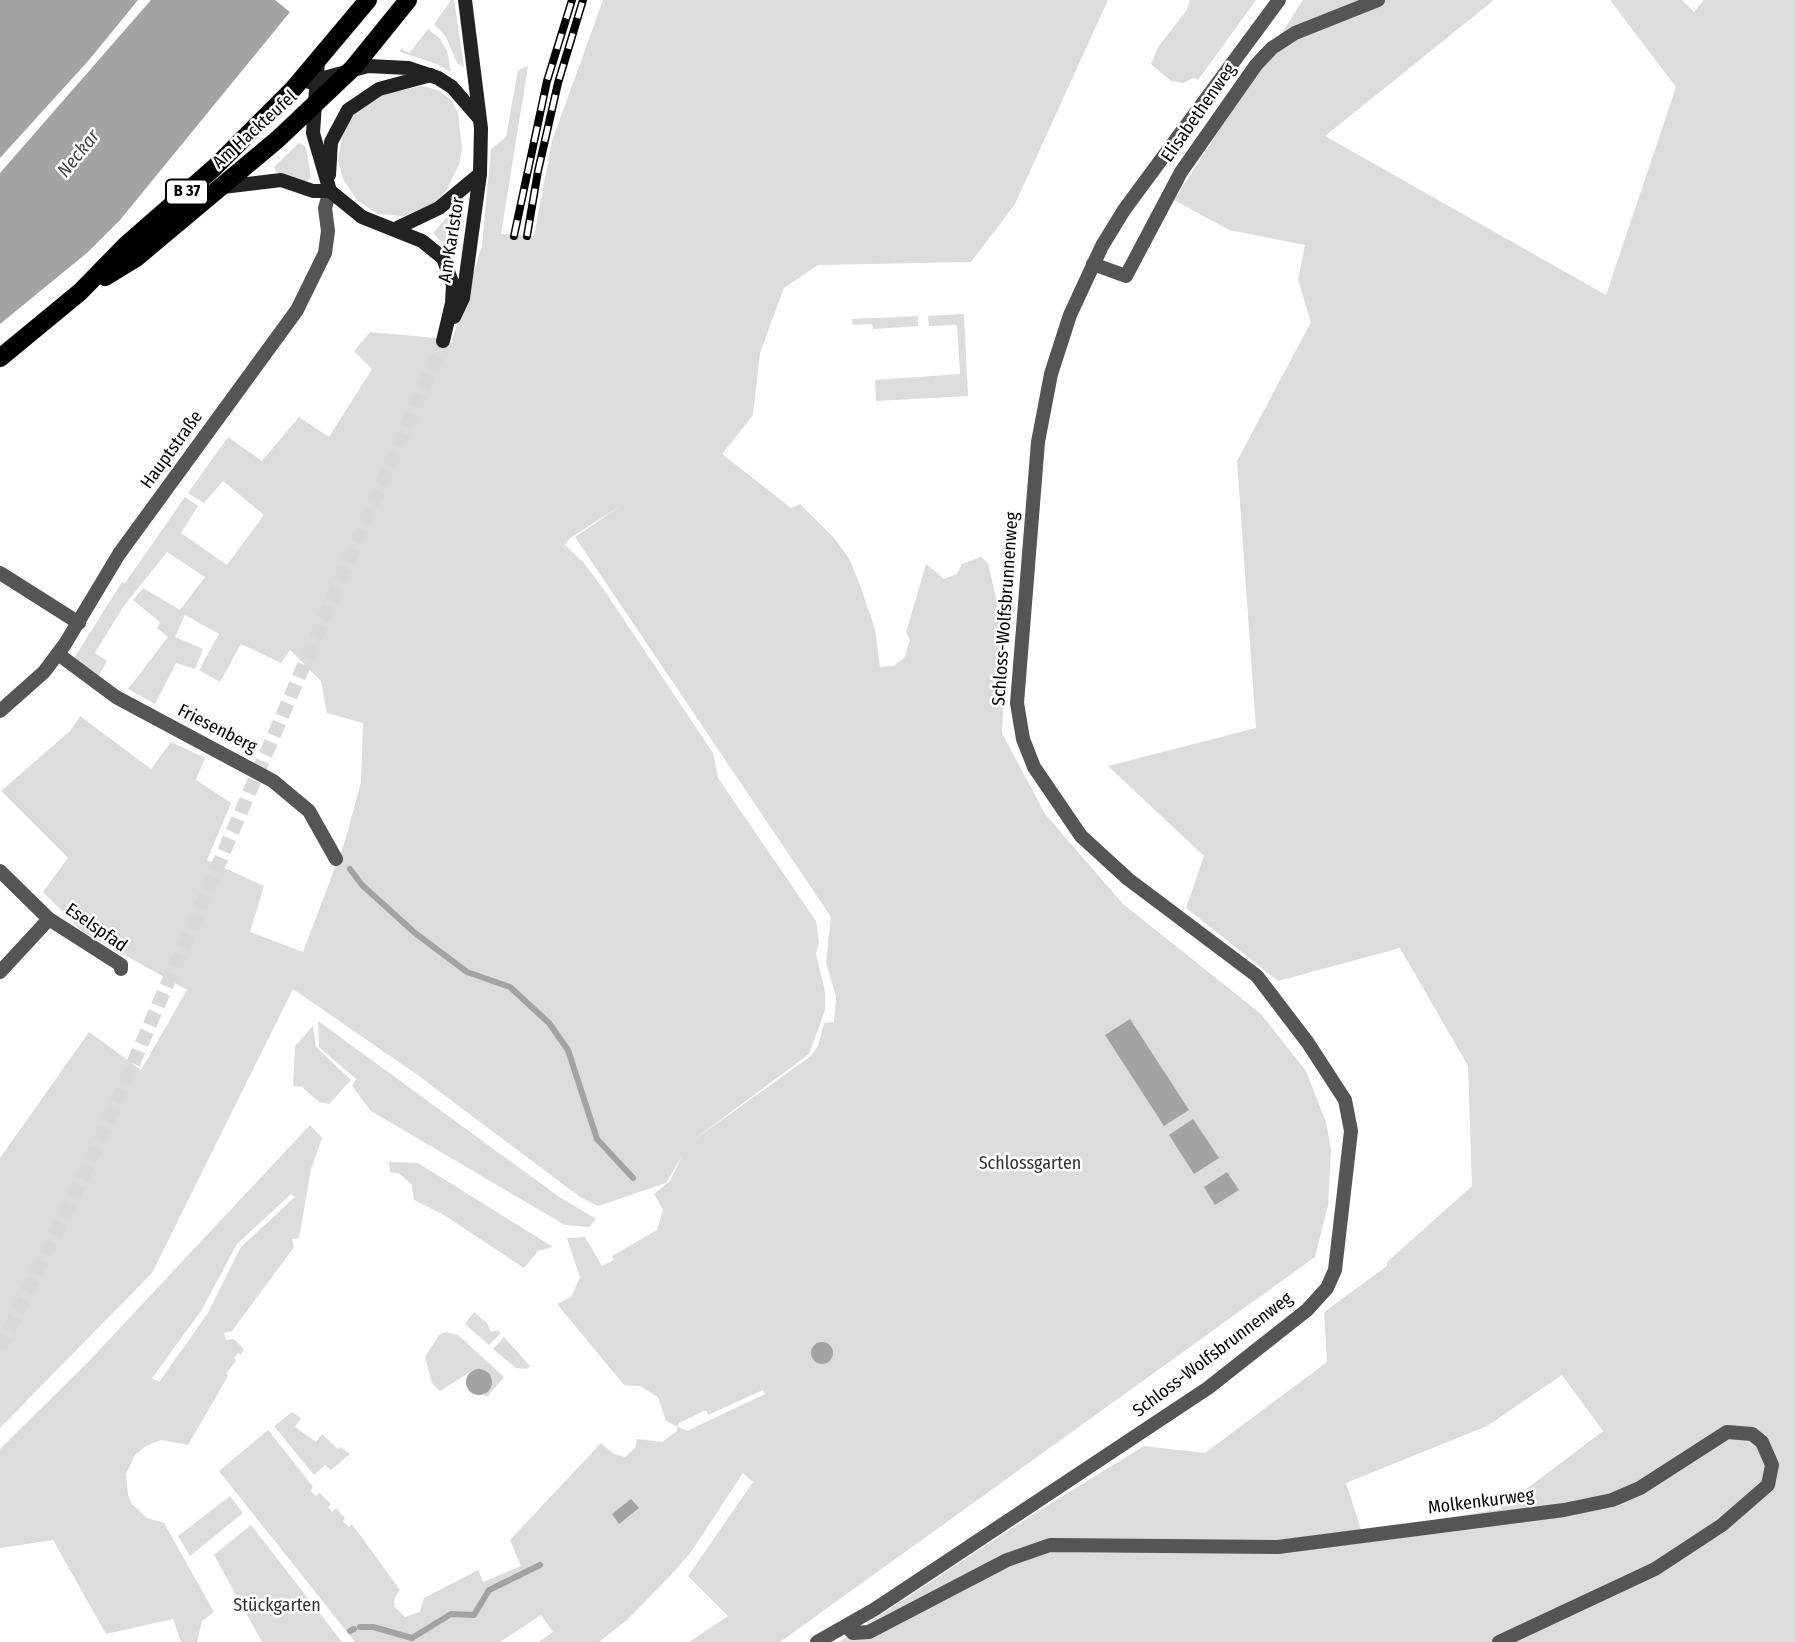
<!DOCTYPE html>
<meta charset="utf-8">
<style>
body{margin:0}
canvas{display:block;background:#fff}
</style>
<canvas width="1795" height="1642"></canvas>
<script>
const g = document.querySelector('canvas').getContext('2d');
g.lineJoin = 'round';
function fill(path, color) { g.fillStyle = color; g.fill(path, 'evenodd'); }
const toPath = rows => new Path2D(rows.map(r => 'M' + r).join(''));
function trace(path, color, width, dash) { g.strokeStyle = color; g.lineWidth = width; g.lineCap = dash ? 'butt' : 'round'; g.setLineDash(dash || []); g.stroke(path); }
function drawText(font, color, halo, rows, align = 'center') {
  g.font = font + ' "Fira Sans Condensed",sans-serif'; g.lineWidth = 5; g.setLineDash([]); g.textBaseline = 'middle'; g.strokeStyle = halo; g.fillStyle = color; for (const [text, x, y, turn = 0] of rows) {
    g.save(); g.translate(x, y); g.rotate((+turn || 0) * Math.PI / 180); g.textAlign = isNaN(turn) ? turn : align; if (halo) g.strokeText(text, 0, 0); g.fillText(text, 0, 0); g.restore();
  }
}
const green = toPath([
 [451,0,454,0,464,67,457,63,446,37,434,24],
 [603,0,1108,0,1015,204,971,262,818,265,784,288,760,353,753,415,722,454,791,508,800,504,834,538,850,560,860,585,875,629,880,667,894,666,904,658,910,640,906,632,926,564,944,579,957,574,962,564,981,557,988,563,999,612,1007,628,1002,733,1045,814,1123,904,1261,1014,1306,1071,1326,1122,1331,1150,1328,1206,1315,1257,780,1642,689,1642,728,1616,688,1576,753,1482,743,1473,691,1552,671,1575,627,1620,599,1642,539,1642,553,1632,541,1615,500,1642,355,1642,219,1471,268,1430,313,1487,310,1491,316,1496,320,1493,331,1504,328,1507,332,1512,336,1508,345,1518,343,1521,349,1527,352,1524,400,1590,395,1597,394,1606,405,1617,420,1612,424,1598,478,1570,483,1582,521,1566,510,1540,601,1443,614,1454,625,1457,635,1448,637,1439,662,1442,676,1432,678,1427,666,1421,658,1397,640,1386,624,1385,557,1304,571,1297,580,1277,567,1238,585,1237,602,1266,614,1260,612,1256,657,1230,663,1210,654,1194,670,1181,682,1156,666,1183,598,1206,580,1197,419,1076,293,989,152,1273,0,1428,0,1158,89,1032,141,1070,187,990,82,931,43,892,68,858,1,791,70,731,80,716,151,769,171,742,205,758,196,780,231,803,207,860,264,886,250,932,303,952,345,841,361,782,363,723,327,713,321,681,290,650,281,663,241,644,220,682,199,670,219,634,185,615,175,637,203,649,195,669,176,663,155,704,128,689,168,637,157,628,160,622,133,600,143,588,180,610,205,577,167,552,123,607,95,653,107,661,98,677,74,658,122,582,125,583,185,497,198,506,181,533,227,565,264,515,223,481,204,503,188,493,228,437,262,461,299,417,329,437,372,369,354,351,370,332,436,338,451,343,482,246,491,149,506,137,518,70,528,66,501,234,534,236,552,141],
 [622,505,575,537,831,917,826,962,836,997,834,1022,824,1023,818,1046,811,1056,688,1144,809,1054,825,1010,825,991,816,954,819,942,816,921,718,778,713,753,606,593,584,563,565,545,570,538],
 [763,1390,765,1394,687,1431,678,1427,679,1423,706,1410,708,1415],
 [1190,0,1256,0,1198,80,1193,78,1183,83,1171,81,1151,64,1158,47,1187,10],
 [1303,0,1494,0,1325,136,1606,295,1676,87,1610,0,1682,0,1694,12,1704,0,1795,0,1795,1642,839,1642,1040,1510,1144,1446,1205,1453,1327,1362,1324,1312,1387,1266,1387,1262,1472,1186,1468,1066,1400,948,1278,981,1186,908,1204,856,1108,766,1256,728,1237,461,1311,322,1298,280,1305,245,1229,230,1174,200],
 [1562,1375,1603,1431,1500,1509,1362,1532,1346,1483,1487,1426],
 [428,29,440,39,447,51,451,72,434,63,400,52,401,48,409,53],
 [422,86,438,90,452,101,458,113,462,148,459,165,446,191,434,203,404,216,378,214,357,200,343,179,338,160,343,131,356,111,368,102,384,94],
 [299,143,306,147,311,178,306,182,276,172,274,167],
 [454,209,455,212,448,249,433,233],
 [964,314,968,396,876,401,875,380,960,374,957,325,929,326,928,316],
 [918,316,918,326,873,329,872,324,853,325,852,319],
 [318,1021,558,1196,596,1219,589,1227,565,1225,371,1111,352,1086,356,1079,319,1047],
 [313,1026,316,1047,351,1080,329,1104,319,1102,302,1087,293,1086,295,1046],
 [310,1125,322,1138,311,1169,299,1238,292,1239,294,1247,232,1331,224,1333,226,1340,234,1339,244,1349,241,1355,238,1353,234,1358,236,1361,226,1374,228,1376,188,1445,161,1440,146,1446,135,1455,126,1474,128,1495,132,1504,147,1518,164,1523,214,1612,202,1621,197,1642,181,1642,173,1619,106,1634,53,1540,0,1548,0,1449,89,1361],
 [291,1194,295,1197,241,1247,208,1313,159,1382,152,1378,201,1311,237,1244],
 [389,1162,418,1163,553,1247,538,1251,524,1268,444,1215,414,1200,412,1185,400,1174,390,1172],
 [474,1312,487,1323,491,1332,498,1330,501,1333,489,1345,465,1324],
 [446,1332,458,1335,504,1377,487,1397,484,1395,492,1386,483,1369,473,1370,440,1391,432,1383,425,1357,439,1335],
 [504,1337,530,1366,527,1369,516,1368,493,1349],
 [292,1412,301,1418,295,1427,316,1442,322,1434,338,1449,340,1447,350,1454,331,1470,325,1465,314,1475,274,1426],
 [230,1496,243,1513,190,1556,178,1536],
 [251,1525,342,1642,262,1642,214,1555]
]);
const water = toPath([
 [0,0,138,0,89,60,0,158],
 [151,0,275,0,290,12,120,220,88,252,0,324,0,173],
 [1130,1019,1189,1110,1164,1126,1105,1035],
 [1193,1119,1219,1158,1194,1174,1169,1135],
 [1227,1172,1239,1190,1215,1205,1204,1187],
 '811 1353a11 11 0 1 1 22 0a11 11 0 1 1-22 0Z',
 '466 1382a13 13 0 1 1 26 0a13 13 0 1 1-26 0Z',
 [631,1499,639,1508,619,1524,612,1514]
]);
const stream = toPath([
 [350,869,362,885,415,933,467,972,510,987,549,1023,568,1050,597,1139,633,1178],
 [360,1627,373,1627,412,1638,451,1614,474,1615,489,1590,540,1565],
 [350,1631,354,1629]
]);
const secondaryTunnel = toPath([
 [0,1349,102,1136,443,341]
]);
const street = toPath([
 [1093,264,1126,276,1181,172,1256,65,1272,48,1295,33,1378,0],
 [0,573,79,623],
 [58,654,116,697,273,781,309,811,336,859],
 [0,711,44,672,65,644,119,554,297,310,325,253,328,231,325,208,330,191],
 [0,871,49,919,121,965,121,969],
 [0,972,49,919],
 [846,1626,853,1633,869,1632,1007,1560,1050,1545,1278,1547,1564,1510,1612,1500,1640,1488,1727,1432,1752,1434,1762,1442,1772,1465,1768,1485,1722,1525,1655,1569,1499,1642],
 [817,1642,875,1609,1208,1388,1307,1310,1327,1288,1335,1270,1351,1131,1345,1100,1308,1043,1257,976,1128,879,1081,836,1034,767,1023,739,1017,703,1038,442,1051,374,1070,315,1102,246,1124,210,1279,0]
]);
const secondary = toPath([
 [318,61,313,133,330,191,362,217,422,241,443,258,453,285,452,303,443,341],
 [309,82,368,66,408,68,438,78,452,87,478,117],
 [329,175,331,142,348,110,379,89,431,75],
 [223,187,281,180,313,191,330,191],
 [395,229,439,208,480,174],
 [454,317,463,298,480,174,481,128,465,0]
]);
const primary = toPath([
 [105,277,136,258,278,139,353,68,408,0],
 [0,358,80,292,126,245,214,168,294,88,368,0]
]);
const rail = toPath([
 [514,236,547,81,572,0],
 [527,236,538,171,558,83,583,0]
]);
const shields = [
 [187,192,42]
];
const shieldNames = [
 ["B 37",187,192]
];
const streetNames = [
 ["Elisabethenweg",1199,113,-55],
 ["Am Hackteufel",255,130,-42],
 ["Am Karlstor",452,240,-81],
 ["Hauptstraße",172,450,-54],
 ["Schloss-Wolfsbrunnenweg",1006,609,-86],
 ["Friesenberg",217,729,27],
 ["Eselspfad",96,928,35],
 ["Schloss-Wolfsbrunnenweg",1213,1355,-37],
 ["Molkenkurweg",1481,1502,-7]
];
const parkNames = [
 ["Schlossgarten",1030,1164],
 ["Stückgarten",277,1606]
];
const waterNames = [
 ["Neckar",79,154,-51]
];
fill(green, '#dcdcdc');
fill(water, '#a3a3a3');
trace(stream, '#a3a3a3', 6);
trace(secondaryTunnel, '#d9d9d9', 14, [14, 7]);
trace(primary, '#dbdbdb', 19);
trace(street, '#555', 14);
trace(secondary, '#222', 14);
trace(primary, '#000', 18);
trace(rail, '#000', 8);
trace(rail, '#fff', 5, [16]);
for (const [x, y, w] of shields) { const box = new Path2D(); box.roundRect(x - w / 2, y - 12.5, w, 25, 5); g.fillStyle = '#fff'; g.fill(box); trace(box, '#000', 2); }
drawText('bold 16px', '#000', null, shieldNames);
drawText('18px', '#000', '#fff', streetNames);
drawText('18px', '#333', '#fff', parkNames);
drawText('italic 19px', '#444', '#fff', waterNames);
</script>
